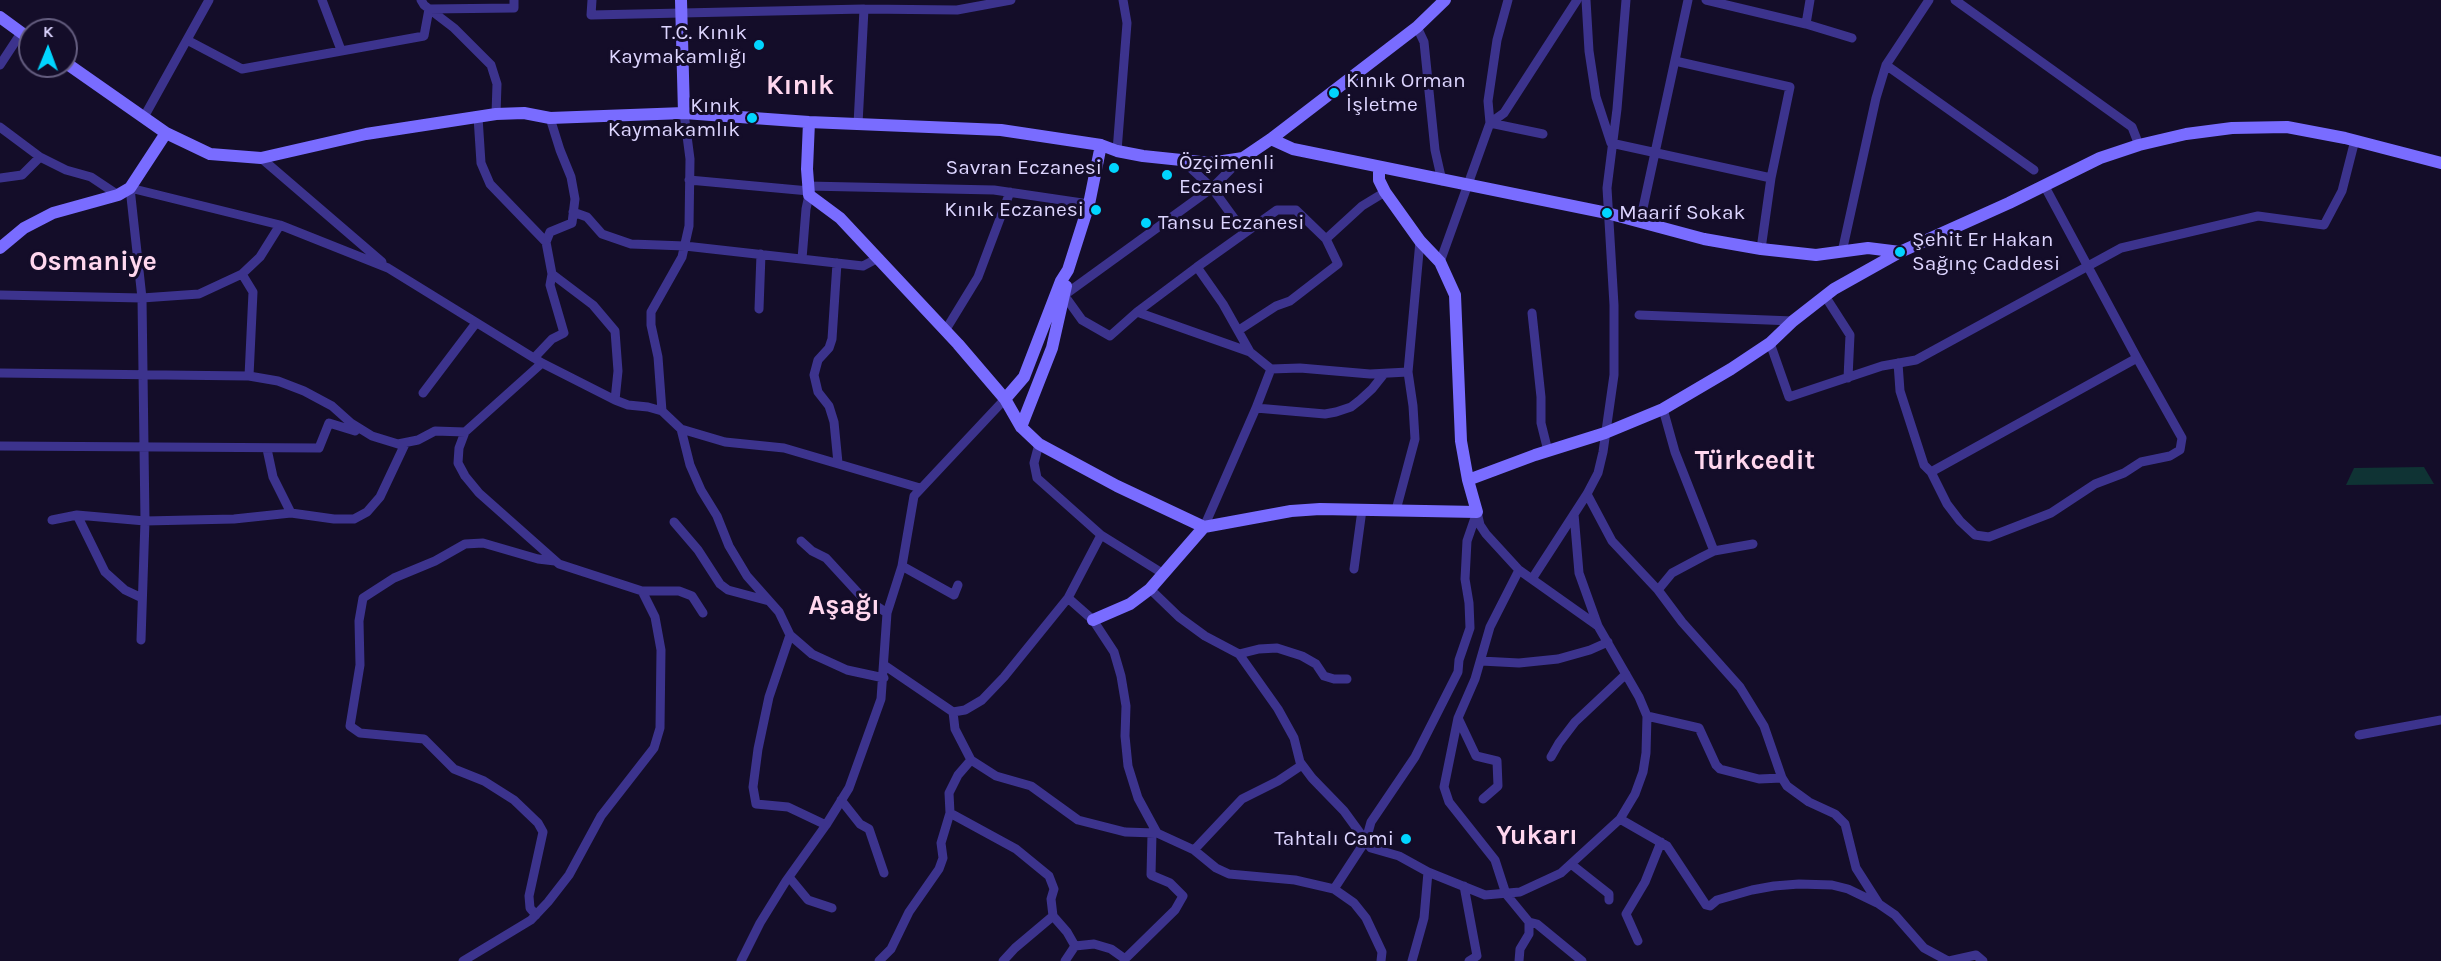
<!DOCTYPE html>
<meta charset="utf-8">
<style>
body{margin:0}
#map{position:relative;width:2441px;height:961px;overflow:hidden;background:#140d29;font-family:Karla,sans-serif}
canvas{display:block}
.north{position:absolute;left:18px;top:18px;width:60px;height:60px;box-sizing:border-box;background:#140d29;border:2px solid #645d7f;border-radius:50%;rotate:1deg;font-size:16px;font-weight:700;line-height:24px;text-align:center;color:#ddd5ff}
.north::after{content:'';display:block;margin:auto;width:21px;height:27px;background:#01d5ff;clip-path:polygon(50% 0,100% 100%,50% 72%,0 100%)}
</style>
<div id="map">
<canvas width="2441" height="961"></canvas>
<div class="north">K</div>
</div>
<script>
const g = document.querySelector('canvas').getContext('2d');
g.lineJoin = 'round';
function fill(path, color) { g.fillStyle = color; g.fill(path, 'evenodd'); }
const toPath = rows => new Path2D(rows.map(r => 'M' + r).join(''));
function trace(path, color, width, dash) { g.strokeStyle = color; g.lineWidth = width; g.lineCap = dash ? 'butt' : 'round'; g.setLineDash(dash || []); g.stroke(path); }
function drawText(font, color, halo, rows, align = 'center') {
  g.font = font + ' Karla,sans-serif'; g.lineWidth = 6; g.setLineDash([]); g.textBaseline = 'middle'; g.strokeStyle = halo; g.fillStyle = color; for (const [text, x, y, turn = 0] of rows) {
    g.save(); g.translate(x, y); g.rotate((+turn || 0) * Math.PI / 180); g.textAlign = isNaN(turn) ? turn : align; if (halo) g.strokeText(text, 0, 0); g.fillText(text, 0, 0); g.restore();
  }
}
const green = toPath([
 [2424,467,2434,484,2346,485,2354,468]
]);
const street = toPath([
 [322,0,341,50],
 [421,0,424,5,454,28,491,65,497,84,496,114],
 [592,0,591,15,864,9,957,10,1011,0],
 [1586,0,1589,51,1596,97,1611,143,1771,178],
 [1706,0,1806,24,1852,38],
 [1955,0,2132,127,2139,145],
 [1806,24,1810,0],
 [1417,27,1424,42,1435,150,1442,181],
 [187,40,242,69,424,36,429,9,514,8,514,0],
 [1675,61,1790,87,1771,178,1761,249],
 [0,65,21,33],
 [1886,65,2034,170],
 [144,117,209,0],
 [478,117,481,163,490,184,546,242],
 [1490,123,1504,113,1577,0],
 [1490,123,1543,134],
 [858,124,864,9],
 [0,127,40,157,66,170,91,177,118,195],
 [1117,151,1127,23,1123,0],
 [261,158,382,262],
 [1182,160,1212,188,1244,232],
 [0,178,22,175,40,157],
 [689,180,809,191],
 [807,186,994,190,1089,204],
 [573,212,587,217,602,234,631,244,685,246,863,266,878,258],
 [1640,222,1688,0],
 [1326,239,1362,206,1385,192],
 [1842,252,1876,98,1886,65,1929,0],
 [802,259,806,209,809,195],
 [1440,262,1490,123,1488,101,1497,40,1508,0],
 [837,263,832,339,829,348,818,360,814,375,818,392,829,406,834,422,838,463],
 [1197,267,1277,210,1296,210,1326,239,1338,264,1290,301,1276,306,1239,330],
 [242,274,253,292,249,376],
 [552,274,593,305,615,331,618,371,615,400],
 [0,295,142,298,199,294,242,274,260,257,280,225],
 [1064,295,1082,320,1110,336,1137,312,1197,267,1223,304,1250,352],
 [1063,296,1212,188,1242,158],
 [1825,296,1850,335,1848,378],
 [759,309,761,254],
 [1137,312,1250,352,1271,369,1300,368,1370,374,1408,372],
 [1532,313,1541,397,1541,423,1548,451],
 [1639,315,1793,321],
 [945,331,978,277,1010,192],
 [1770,343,1789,397,1882,366,1916,360,2121,248,2258,216,2324,225,2342,191,2355,140],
 [534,358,552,339,564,333,550,285,552,274,546,242,550,232,572,223,575,199,571,177,560,150,550,118],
 [1898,363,1900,391,1924,465,1931,472,2137,358,2044,185],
 [0,373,249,376,278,381,304,391,332,406,351,423,372,436,398,444,418,440,435,431,465,432],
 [423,393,476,323],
 [1256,408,1325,414,1336,412,1351,407,1360,400,1372,389,1384,374],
 [1663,409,1675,452,1714,551],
 [662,411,658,357,651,325,651,312,682,257,689,226,690,159,684,113],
 [681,429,690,465,701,490,717,516,729,546,747,576,779,612,790,635,812,654,847,670,884,678],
 [1039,444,1034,463,1037,478,1101,535,1162,573],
 [0,446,319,448,329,423,355,431,357,429],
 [267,449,273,477,291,513],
 [1931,472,1947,504,1960,521,1975,535,1989,537,2051,513,2095,484,2124,473,2141,462,2170,456,2180,450,2182,438,2137,358],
 [1587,494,1612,541,1658,590,1682,622,1740,687,1764,726,1782,778],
 [1396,510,1415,439,1413,406,1408,372,1420,241],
 [1477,512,1480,525,1486,534,1519,570,1598,626,1639,697,1647,716],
 [1574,514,1579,573,1598,626],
 [77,515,105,572,125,590,142,598],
 [52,520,77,515,145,521,234,519,291,513,334,519,354,519,367,512,380,497,405,444],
 [674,522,698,550,720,584,728,590,769,601],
 [1204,527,1256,408,1271,369],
 [801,541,812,551,826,558,860,595,887,613],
 [902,566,954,595,958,585],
 [1354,569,1362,510],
 [1519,570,1490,627,1475,679,1458,718,1444,787,1449,802,1495,860,1506,894,1529,922,1529,934,1520,949,1519,961],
 [1532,579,1587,494,1598,473,1603,452,1614,375,1614,305,1607,188,1617,109,1626,0],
 [1150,589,1179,617,1205,636,1239,654,1278,709,1294,738,1300,762,1312,778,1344,811,1371,848,1399,856,1428,872,1485,895,1520,892,1561,873,1620,819,1635,794,1643,772,1646,753,1647,716],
 [1658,590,1672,573,1702,557,1714,551,1753,544],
 [642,591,679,591,692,596,703,613],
 [1068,598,1093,620,1114,652,1121,676,1126,706,1125,736,1128,766,1138,798,1157,833],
 [790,635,769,697,758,749,753,787,756,804,788,807,826,825],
 [141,640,145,521,142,298,130,188,280,225,388,268,542,363,615,400,628,405,648,407,662,411,681,429,725,442,784,448,920,488],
 [1239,654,1259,649,1277,648,1302,656,1316,664,1324,676,1334,679,1347,679],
 [1481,661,1519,663,1558,659,1590,650,1608,642],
 [884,665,953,712,965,710,982,700,1004,677,1068,598,1101,535],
 [953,712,955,729,971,760,996,776,1031,786,1078,820,1125,832,1155,833],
 [1647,716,1699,728,1716,765,1720,769,1759,779,1782,778,1787,786,1809,802,1835,814,1845,824,1856,868,1879,904,1895,915,1924,948,1948,961],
 [1458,718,1476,756,1497,761,1498,786,1483,799],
 [2359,735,2441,720],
 [1551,757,1559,743,1575,722,1626,674],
 [841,800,860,824,869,829,884,873],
 [950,813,1016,849,1049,876,1054,889,1051,899,1053,916,1067,932,1075,946,1094,944,1111,949,1125,959,1175,910,1183,896,1170,883,1151,875,1152,834],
 [1620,819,1667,846,1706,905,1710,906,1717,900,1752,890,1774,886,1799,884,1832,885,1848,889,1877,903],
 [1157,833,1194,850,1216,868,1229,874,1295,880,1334,889,1354,903,1366,918,1382,952,1381,961],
 [1194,850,1242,799,1278,781,1302,765],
 [1571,864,1609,894,1609,900],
 [789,877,808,900,832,908],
 [1464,886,1477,956,1469,961],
 [1334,889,1366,840,1371,822,1415,757,1458,672,1459,660,1470,628,1469,603,1465,579,1467,541,1477,512],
 [536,915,530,908,529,896,543,832,538,823,514,800,484,781,454,769,424,739,360,733,350,726,360,665,359,621,363,598,394,578,435,561,465,544,483,543,538,559,555,561],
 [1529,922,1537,924,1582,961],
 [1638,941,1626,914,1645,882,1661,842],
 [463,961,531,920,548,902,569,875,601,816,654,748,660,728,661,650,655,617,642,591,559,564,479,493,465,476,458,463,459,448,465,432,542,363],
 [741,961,760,923,786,881,826,825,849,788,881,699,887,613,902,566,914,496,1005,399],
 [879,961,891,949,909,912,939,869,943,858,941,843,950,813,949,793,958,775,971,760],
 [1003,961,1015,948,1053,916],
 [1065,961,1075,946],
 [1412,961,1424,918,1428,872],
 [1949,961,1976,955,1983,961]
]);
const secondary = toPath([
 [681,0,684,113],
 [0,17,30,39],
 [66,63,166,133,210,154,261,158,366,134,496,114,524,113,550,118,684,113,809,122,1001,130,1101,145,1117,151,1143,156,1210,163,1243,158,1271,139,1417,27,1445,0],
 [809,122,807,169,809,195,840,218,958,344,1005,399,1021,427,1039,444,1117,486,1204,527],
 [1271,139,1293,149,1607,213,1704,239,1761,249,1816,255,1868,248,1900,252,2009,203,2100,158,2139,145,2186,134,2232,128,2287,127,2345,138,2441,163],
 [0,248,24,228,53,213,118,195,130,188,166,133],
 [1005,399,1024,377,1061,281,1068,270,1089,204,1101,145],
 [1021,427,1052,348,1066,286],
 [1468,480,1535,455,1605,433,1663,409,1731,369,1770,343,1793,321,1834,289,1900,252],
 [1204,527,1291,511,1320,509,1477,512,1468,480,1461,441,1455,295,1440,262,1420,241,1385,192,1379,180,1379,169],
 [1093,620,1130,604,1150,589,1204,527]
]);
const markers = [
 [759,45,6,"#01d5ff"],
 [1334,93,6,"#01d5ff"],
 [752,118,6,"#01d5ff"],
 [1114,168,6,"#01d5ff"],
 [1167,175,6,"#01d5ff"],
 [1096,210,6,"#01d5ff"],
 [1607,213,6,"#01d5ff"],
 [1146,223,6,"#01d5ff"],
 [1900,252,6,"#01d5ff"],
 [1406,839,6,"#01d5ff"]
];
const poiNames = [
 ["T.C. Kınık",747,33],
 ["Kaymakamlığı",747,57],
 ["Kınık Orman",1346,81,"left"],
 ["İşletme",1346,105,"left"],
 ["Kınık",740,106],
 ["Kaymakamlık",740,130],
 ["Özçimenli",1179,163,"left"],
 ["Eczanesi",1179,187,"left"],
 ["Savran Eczanesi",1102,168],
 ["Kınık Eczanesi",1084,210],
 ["Maarif Sokak",1619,213,"left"],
 ["Tansu Eczanesi",1158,223,"left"],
 ["Şehit Er Hakan",1912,240,"left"],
 ["Sağınç Caddesi",1912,264,"left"],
 ["Tahtalı Cami",1394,839]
];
const districtNames = [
 ["Kınık",800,86],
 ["Osmaniye",93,262],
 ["Türkcedit",1755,461],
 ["Aşağı",844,606],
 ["Yukarı",1537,836]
];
fill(green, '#0f3334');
trace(street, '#3c338d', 9);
trace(secondary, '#796cff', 12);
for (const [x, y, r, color] of markers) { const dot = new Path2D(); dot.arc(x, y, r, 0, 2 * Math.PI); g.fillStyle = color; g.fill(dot); trace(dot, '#140d29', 2); }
drawText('21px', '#ddd5ff', '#140d29', poiNames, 'right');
drawText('bold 27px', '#ffd7ee', '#140d29', districtNames);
</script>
